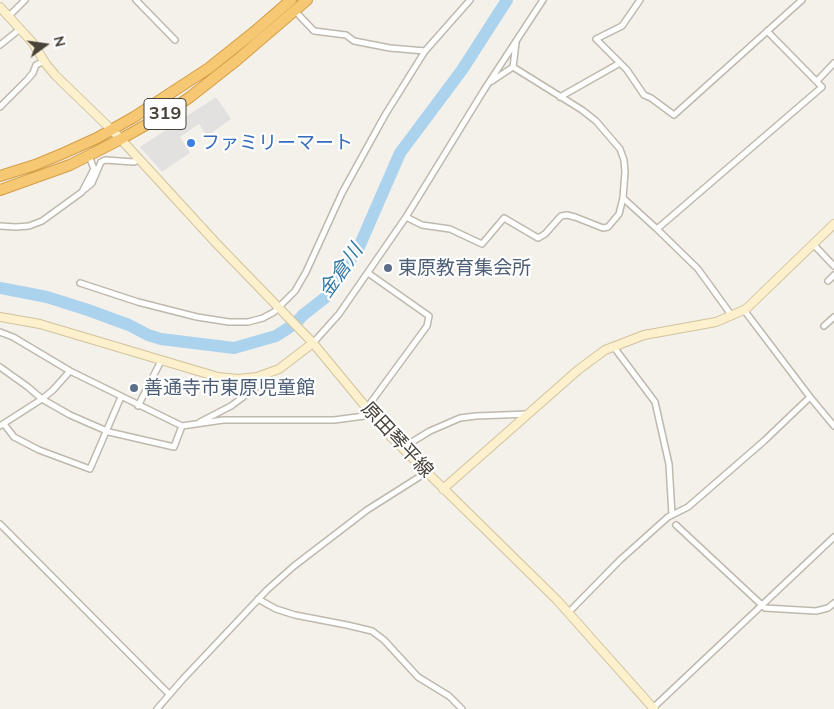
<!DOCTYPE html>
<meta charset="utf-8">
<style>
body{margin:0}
#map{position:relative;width:834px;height:709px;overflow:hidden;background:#f4f1eb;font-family:Mulish,sans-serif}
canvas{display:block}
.north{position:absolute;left:20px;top:20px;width:50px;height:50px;-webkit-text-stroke:4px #fff;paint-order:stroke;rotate:76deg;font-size:14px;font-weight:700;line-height:20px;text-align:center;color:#484239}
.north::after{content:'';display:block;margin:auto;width:18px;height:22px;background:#484239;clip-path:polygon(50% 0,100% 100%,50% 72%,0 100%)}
</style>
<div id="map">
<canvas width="834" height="709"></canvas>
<div class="north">N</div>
</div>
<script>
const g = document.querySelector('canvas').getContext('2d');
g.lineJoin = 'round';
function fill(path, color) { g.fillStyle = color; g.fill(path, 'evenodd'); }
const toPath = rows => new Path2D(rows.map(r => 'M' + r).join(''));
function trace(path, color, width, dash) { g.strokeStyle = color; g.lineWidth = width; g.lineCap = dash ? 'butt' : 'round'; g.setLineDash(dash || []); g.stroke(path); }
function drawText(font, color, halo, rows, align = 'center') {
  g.font = font + ' Mulish,"Noto Sans JP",sans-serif'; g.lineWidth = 4.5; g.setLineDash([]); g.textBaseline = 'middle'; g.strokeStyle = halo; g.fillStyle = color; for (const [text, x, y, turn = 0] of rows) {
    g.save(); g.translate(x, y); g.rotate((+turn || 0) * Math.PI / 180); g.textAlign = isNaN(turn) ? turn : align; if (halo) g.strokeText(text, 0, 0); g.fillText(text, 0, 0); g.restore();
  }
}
const parking = toPath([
 [216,97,231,119,207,136,199,124,180,137,190,153,162,172,140,147]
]);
const river = toPath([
 [0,288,47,297,88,310,129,325,148,335,161,339,234,348,276,336,296,323,303,315,326,297,359,247,400,153,462,70,507,0]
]);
const street = toPath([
 [136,0,175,40],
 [295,11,314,31,346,35,354,41,390,48,425,51],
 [9,16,25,0],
 [0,45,20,29],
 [620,63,596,39,622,26,640,0],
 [492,81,513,67,516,43],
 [817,81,834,63],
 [560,97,620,63,627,70,644,95,651,98,674,115,802,0],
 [0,107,27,80,33,73,36,65,44,61],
 [85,189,92,183,101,162,105,160,134,162,139,159],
 [623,198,657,229,698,269,732,316],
 [406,217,422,225,450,229,482,244,504,218,538,238,545,234,561,216,567,215,575,217,603,228,608,227,619,214,623,198,625,172,624,160,620,149,596,121,582,110,513,67],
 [0,226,16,227,29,226,42,221,82,192,94,169,89,156],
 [657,229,822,87,767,31],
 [813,244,834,266],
 [828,281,834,275],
 [80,283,138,302,197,317,229,322,248,322,263,318,274,312,295,291,306,272,342,193,385,115,425,51,470,0],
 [744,310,810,397,834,426],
 [824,326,834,317],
 [0,332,13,337,70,371,182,426,223,420,334,420,372,415],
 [313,343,339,314,406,217,484,90,543,0],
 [613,346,655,402,669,464,672,515],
 [0,367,28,387,42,399,70,415,109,432,174,447,182,426],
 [138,406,161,361],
 [366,409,427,326,429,316,368,273],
 [200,422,231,406,262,383,257,377],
 [4,424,14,437,39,450,90,469,121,397],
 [0,426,42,399,53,390,70,371],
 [402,448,430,431,460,418,476,416,528,414],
 [0,524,169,694],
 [676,525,765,608,816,611,828,608,834,603],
 [258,599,276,609,295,615,347,625,372,631,384,640,418,677,449,696,462,709],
 [568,613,620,560,668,517,688,507,764,441,810,397],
 [653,708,834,537],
 [157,709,183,679,267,590,294,566,367,510,427,472]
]);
const secondary = toPath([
 [0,7,32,42,46,64,56,76,117,135,216,243,313,343,389,435,557,600,654,709],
 [0,317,40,324,218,377,238,379,257,377,279,369,313,343],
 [443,489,578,370,605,350,644,335,716,322,746,309,834,224]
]);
const highway = toPath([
 [0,176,35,165,64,153,97,138,134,117,209,68,254,32,291,0],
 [0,190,70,165,121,139,167,113,190,97,237,60,307,0]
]);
const markers = [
 [191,143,5,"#3f7fe0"],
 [388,268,5,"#5c6f8a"],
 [134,388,5,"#5c6f8a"]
];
const shields = [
 [165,114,42]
];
const shieldNames = [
 ["319",165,114]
];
const shopNames = [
 ["ファミリーマート",201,143]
];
const serviceNames = [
 ["東原教育集会所",398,268],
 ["善通寺市東原児童館",144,388]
];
const streetNames = [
 ["原田琴平線",397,440,47]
];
const waterNames = [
 ["金倉川",341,271,-55]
];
fill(parking, '#e3e1df');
trace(river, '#abd3ed', 12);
trace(street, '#bfb9ad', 8);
trace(secondary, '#d1c39d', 10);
trace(highway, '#d59d44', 12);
trace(street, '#fff', 5);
trace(secondary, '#fcf0cd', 8);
trace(highway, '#f6c874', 10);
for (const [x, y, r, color] of markers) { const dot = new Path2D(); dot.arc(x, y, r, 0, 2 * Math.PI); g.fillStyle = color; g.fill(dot); trace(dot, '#fff', 2); }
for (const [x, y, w] of shields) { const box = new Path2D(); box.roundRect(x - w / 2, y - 15.5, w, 31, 4); g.fillStyle = '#fff'; g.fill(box); trace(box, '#484239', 1); }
drawText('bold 18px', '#484239', null, shieldNames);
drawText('19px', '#366cbe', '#fff', shopNames, 'left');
drawText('19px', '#4e5e75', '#fff', serviceNames, 'left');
drawText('19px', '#484239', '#fff', streetNames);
drawText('italic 20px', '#357aa7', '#fff', waterNames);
</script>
